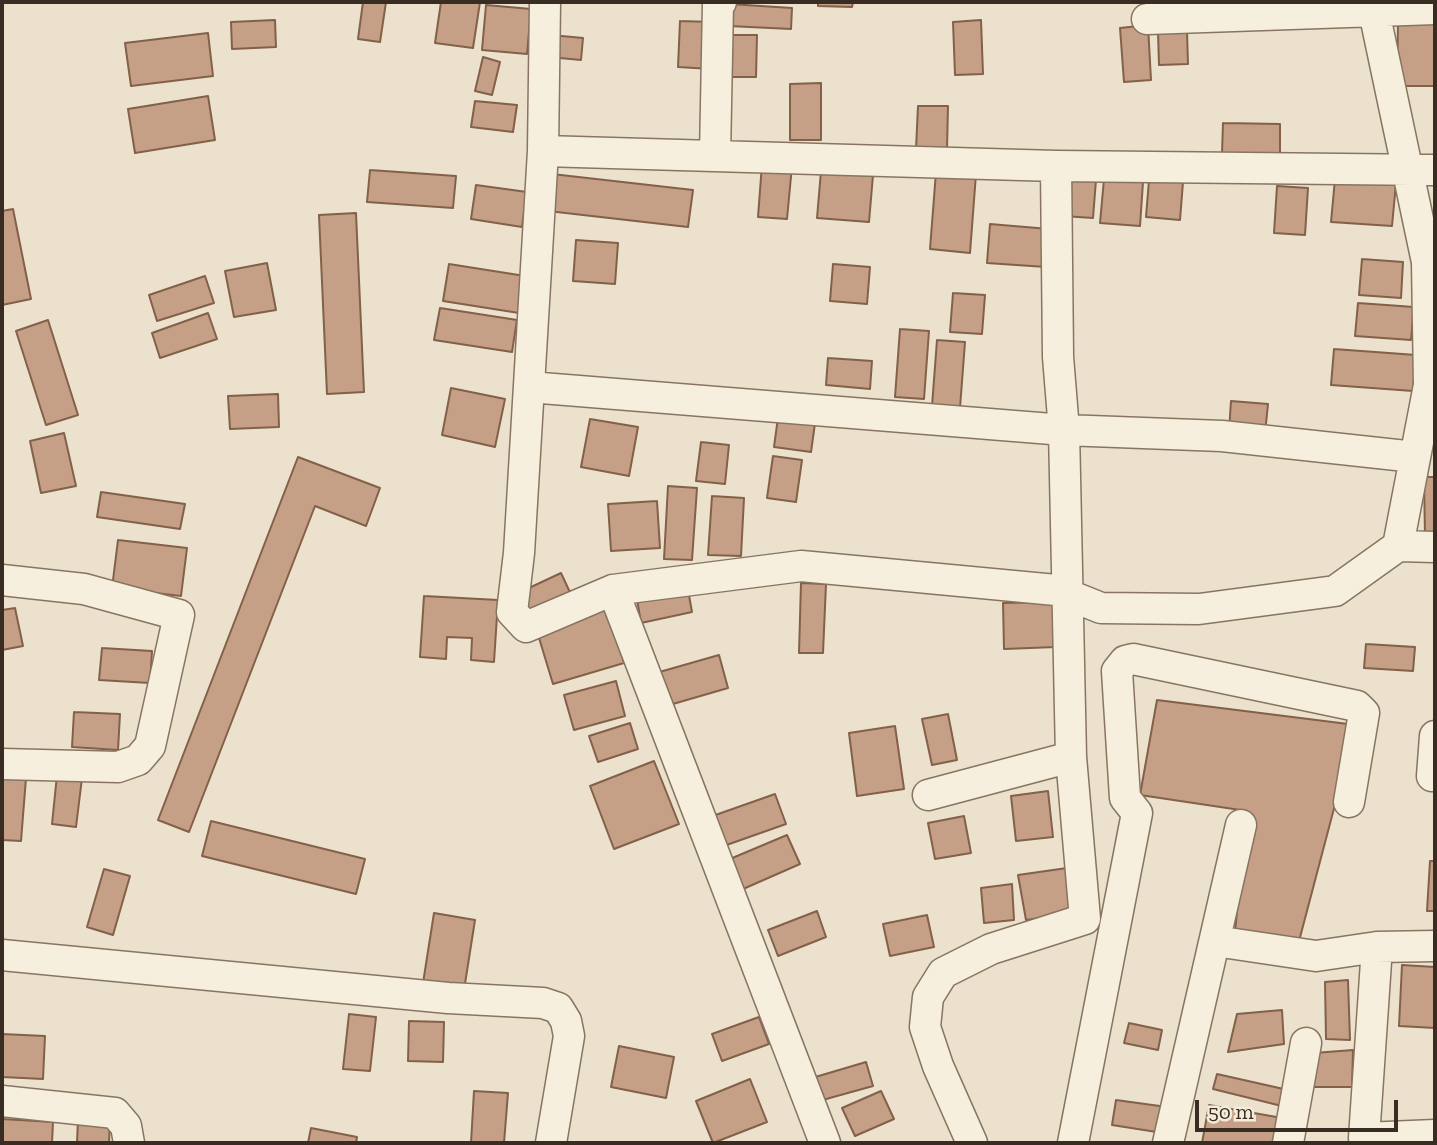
<!DOCTYPE html>
<style>
body{margin:0}
#map{position:relative;width:1437px;height:1145px;overflow:hidden;background:#ebe1cc;font-family:"Zilla Slab",serif}
canvas{display:block}
.frame{position:absolute;inset:0;border:4px solid #392d23;pointer-events:none}
.scale{position:absolute;left:1195px;top:1100px;width:203px;height:32px;box-sizing:border-box;border:4px solid #392d23;border-top:0;padding-left:9px;font-size:21px;line-height:24px;white-space:nowrap;color:#392d23;-webkit-text-stroke:5px #f3ecdb;paint-order:stroke}
</style>
<div id="map">
<canvas width="1437" height="1145"></canvas>
<div class="frame"></div>
<div class="scale">50 m</div>
</div>
<script>
const g = document.querySelector('canvas').getContext('2d');
g.lineJoin = 'round';
function fill(path, color) { g.fillStyle = color; g.fill(path, 'evenodd'); }
const toPath = rows => new Path2D(rows.map(r => 'M' + r).join(''));
function trace(path, color, width, dash) { g.strokeStyle = color; g.lineWidth = width; g.lineCap = dash ? 'butt' : 'round'; g.setLineDash(dash || []); g.stroke(path); }
const building = toPath([
 [363,2,386,2,380,42,358,39,363,2],
 [441,2,480,2,473,48,435,43,441,2],
 [818,2,853,2,852,7,818,6,818,2],
 [730,4,792,8,791,29,729,26,730,4],
 [486,5,531,9,527,54,482,50,486,5],
 [275,20,276,47,232,49,231,22,275,20],
 [981,20,983,74,955,75,953,22,981,20],
 [680,21,713,22,711,69,678,67,680,21],
 [1398,23,1435,24,1435,86,1397,86,1398,23],
 [1148,25,1151,80,1124,82,1120,28,1148,25],
 [1187,31,1188,64,1159,65,1158,32,1187,31],
 [208,33,213,76,131,86,125,43,208,33],
 [551,35,583,38,581,60,549,57,551,35],
 [730,35,757,35,756,77,729,77,730,35],
 [483,57,500,62,492,95,475,91,483,57],
 [821,83,821,140,790,140,790,84,821,83],
 [208,96,215,140,135,153,128,109,208,96],
 [475,101,517,105,513,132,471,127,475,101],
 [918,106,948,106,947,150,916,149,918,106],
 [1223,123,1280,124,1280,154,1222,153,1223,123],
 [762,164,792,166,787,219,758,217,762,164],
 [370,170,456,176,453,208,367,202,370,170],
 [821,171,873,175,869,222,817,218,821,171],
 [936,172,976,174,970,253,930,249,936,172],
 [552,174,693,190,688,227,548,211,552,174],
 [1066,177,1096,180,1093,218,1063,216,1066,177],
 [1104,179,1143,182,1140,226,1100,223,1104,179],
 [1335,179,1396,183,1392,226,1331,222,1335,179],
 [1149,180,1183,182,1180,220,1146,217,1149,180],
 [476,185,527,192,522,227,471,219,476,185],
 [1277,186,1308,188,1305,235,1274,233,1277,186],
 [13,209,31,299,2,305,2,211,13,209],
 [356,213,364,392,327,394,319,215,356,213],
 [990,224,1049,229,1046,267,987,263,990,224],
 [576,240,618,243,615,284,573,281,576,240],
 [1362,259,1403,262,1401,298,1359,295,1362,259],
 [267,263,276,310,234,317,225,271,267,263],
 [449,264,525,276,519,313,443,301,449,264],
 [833,264,870,267,867,304,830,301,833,264],
 [205,276,214,303,157,321,149,295,205,276],
 [953,293,985,295,982,334,950,332,953,293],
 [1358,303,1414,307,1411,340,1355,336,1358,303],
 [440,308,517,320,512,352,434,340,440,308],
 [208,313,217,339,160,358,152,333,208,313],
 [48,320,78,415,46,425,16,331,48,320],
 [900,329,929,331,924,399,895,397,900,329],
 [937,340,965,342,960,408,932,406,937,340],
 [1334,349,1416,355,1413,391,1331,385,1334,349],
 [828,358,872,361,870,389,826,385,828,358],
 [451,388,505,399,495,447,442,435,451,388],
 [278,394,279,427,230,429,228,396,278,394],
 [1231,401,1268,404,1265,434,1229,431,1231,401],
 [779,410,816,416,811,452,774,447,779,410],
 [590,419,638,427,629,476,581,467,590,419],
 [64,433,76,486,41,493,30,441,64,433],
 [701,442,729,445,725,484,696,481,701,442],
 [773,456,802,460,796,502,767,498,773,456],
 [298,457,380,488,366,526,315,506,189,832,158,820,298,457],
 [1424,477,1435,477,1435,536,1425,536,1424,477],
 [668,486,697,488,692,560,664,559,668,486],
 [101,492,185,504,180,529,97,517,101,492],
 [712,496,744,498,741,556,708,555,712,496],
 [657,501,660,548,611,551,608,504,657,501],
 [118,540,187,548,181,596,112,588,118,540],
 [561,573,574,601,528,623,514,595,561,573],
 [801,583,826,584,823,653,799,653,801,583],
 [687,584,692,612,641,623,636,593,687,584],
 [424,596,498,600,494,662,471,660,472,638,447,637,446,659,420,657,424,596],
 [1055,602,1056,647,1004,649,1003,603,1055,602],
 [608,607,624,663,553,684,536,628,608,607],
 [15,608,23,646,2,650,2,610,15,608],
 [1366,644,1415,647,1413,671,1364,668,1366,644],
 [102,648,152,651,150,683,99,680,102,648],
 [719,655,728,688,666,706,656,673,719,655],
 [616,681,625,716,574,730,564,695,616,681],
 [1157,700,1356,725,1298,945,1235,932,1247,811,1140,795,1157,700],
 [74,712,120,714,118,750,72,747,74,712],
 [948,714,957,760,932,765,922,719,948,714],
 [630,723,638,749,598,762,589,736,630,723],
 [895,726,904,789,857,796,849,733,895,726],
 [654,761,679,824,614,849,590,786,654,761],
 [57,775,82,778,76,827,52,824,57,775],
 [2,776,26,778,21,841,2,840,2,776],
 [1048,791,1053,837,1016,841,1011,796,1048,791],
 [775,794,786,824,718,848,707,818,775,794],
 [964,816,971,853,935,859,928,823,964,816],
 [211,821,365,859,356,894,202,856,211,821],
 [787,835,800,864,743,889,730,859,787,835],
 [1430,861,1435,861,1435,911,1427,911,1430,861],
 [1067,868,1074,913,1026,920,1018,875,1067,868],
 [104,869,130,876,113,935,87,927,104,869],
 [1012,884,1014,920,984,923,981,888,1012,884],
 [817,911,826,937,778,956,768,930,817,911],
 [434,913,475,920,464,990,423,983,434,913],
 [927,915,934,947,890,956,883,924,927,915],
 [1402,965,1435,967,1435,1028,1399,1026,1402,965],
 [1348,980,1350,1040,1326,1039,1325,982,1348,980],
 [1282,1010,1284,1044,1228,1052,1237,1014,1282,1010],
 [349,1014,376,1017,370,1071,343,1069,349,1014],
 [759,1017,769,1044,722,1061,712,1034,759,1017],
 [409,1021,444,1022,443,1062,408,1061,409,1021],
 [1129,1023,1162,1030,1158,1050,1124,1043,1129,1023],
 [2,1034,45,1036,43,1079,2,1077,2,1034],
 [619,1046,674,1057,666,1098,611,1087,619,1046],
 [1353,1050,1352,1087,1308,1087,1314,1053,1353,1050],
 [866,1062,873,1086,819,1101,812,1078,866,1062],
 [1217,1074,1297,1092,1294,1109,1213,1089,1217,1074],
 [750,1079,767,1122,713,1143,696,1101,750,1079],
 [474,1091,508,1093,504,1143,471,1143,474,1091],
 [881,1091,894,1119,855,1136,842,1108,881,1091],
 [1116,1100,1167,1107,1163,1133,1112,1125,1116,1100],
 [1209,1105,1282,1118,1278,1143,1202,1143,1209,1105],
 [2,1119,53,1122,52,1143,2,1143,2,1119],
 [78,1119,110,1121,109,1143,77,1143,78,1119],
 [311,1128,357,1137,356,1143,308,1143,311,1128]
]);
const street = toPath([
 [545,2,543,151,519,553,512,612,526,627,613,590],
 [1147,19,1435,9],
 [543,151,1056,166,1435,170],
 [715,156,718,3,721,2],
 [529,387,1064,430,1222,436,1415,457],
 [1398,546,1435,547],
 [2,580,84,589,179,615,150,746,138,760,118,767,2,764],
 [1435,736,1432,776,1435,776],
 [928,795,1071,757],
 [1215,941,1316,956,1377,947],
 [1435,946,1377,947,1364,1138,1435,1135],
 [2,955,448,998,543,1003,558,1008,566,1021,569,1036,551,1143],
 [2,1101,115,1113,126,1126,129,1143],
 [825,1143,613,590,801,566,1056,590,1101,608,1199,609,1335,591,1398,546,1429,385,1427,262,1372,2],
 [972,1143,938,1066,925,1027,928,997,943,973,991,949,1085,919,1071,757,1064,430,1058,357,1056,166],
 [1073,1143,1137,813,1125,798,1117,671,1125,661,1133,659,1357,706,1364,713,1349,802],
 [1168,1143,1241,825],
 [1288,1143,1306,1043]
]);
fill(building, '#c5a086');
trace(building, '#836049', 2);
trace(street, '#877561', 33);
trace(street, '#f6efde', 30);
</script>
